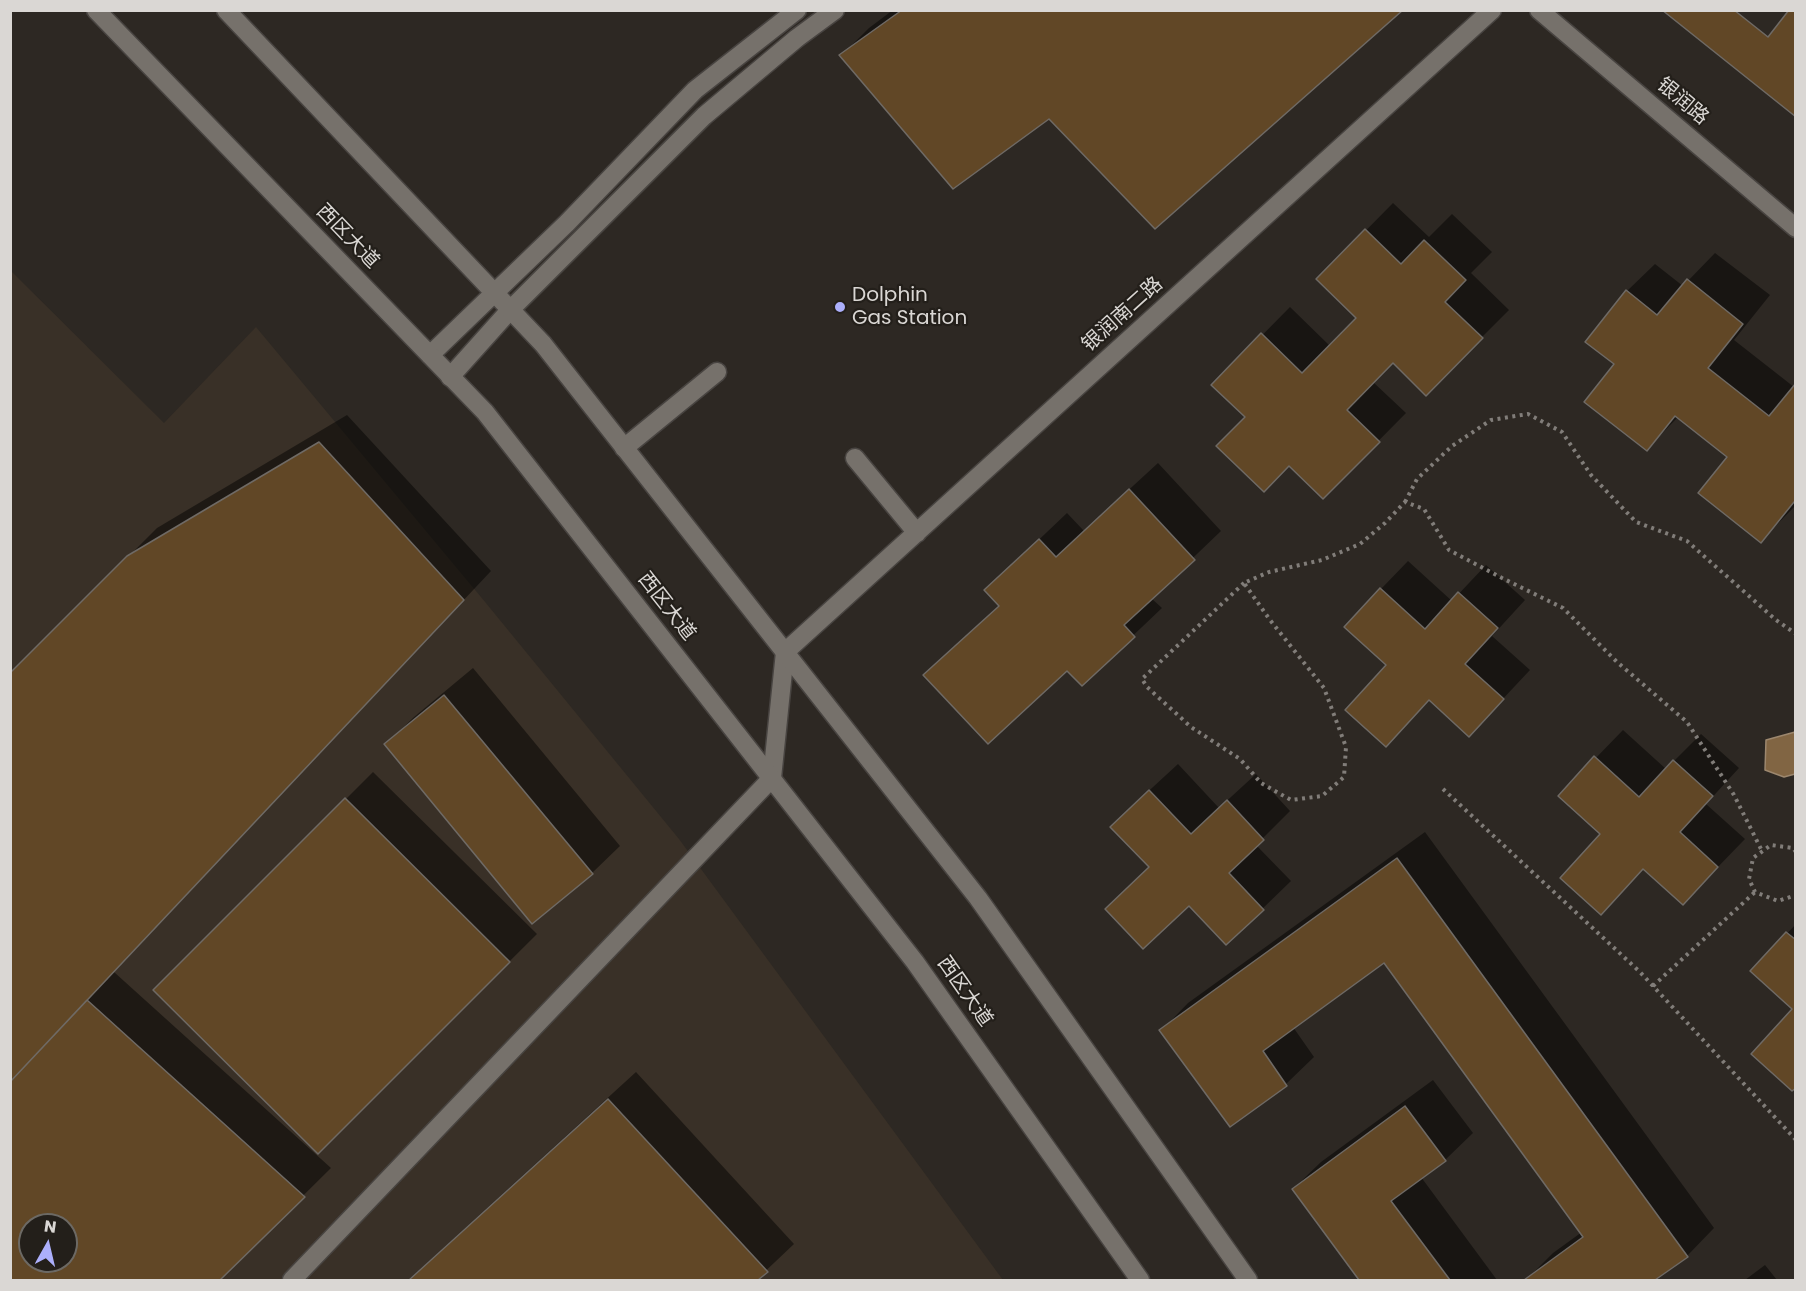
<!DOCTYPE html>
<meta charset="utf-8">
<style>
body{margin:0}
#map{position:relative;width:1806px;height:1291px;overflow:hidden;background:#2d2823;font-family:Poppins,sans-serif}
canvas{display:block}
.frame{position:absolute;inset:0;border:12px solid #dad7d4;pointer-events:none}
.north{position:absolute;left:18px;top:1213px;width:60px;height:60px;box-sizing:border-box;background:#231f1a;border:2px solid #6c6964;border-radius:50%;rotate:8deg;font-size:16px;font-weight:700;line-height:24px;text-align:center;color:#dad7d4}
.north::after{content:'';display:block;margin:auto;width:21px;height:27px;background:#acaffb;clip-path:polygon(50% 0,100% 100%,50% 72%,0 100%)}
</style>
<div id="map">
<canvas width="1806" height="1291"></canvas>
<div class="frame"></div>
<div class="north">N</div>
</div>
<script>
const g = document.querySelector('canvas').getContext('2d');
g.lineJoin = 'round';
function fill(path, color) { g.fillStyle = color; g.fill(path, 'evenodd'); }
const toPath = rows => new Path2D(rows.map(r => 'M' + r).join(''));
function trace(path, color, width, dash) { g.strokeStyle = color; g.lineWidth = width; g.lineCap = dash ? 'butt' : 'round'; g.setLineDash(dash || []); g.stroke(path); }
function drawText(font, color, halo, rows, align = 'center') {
  g.font = font + ' Poppins,"Noto Sans SC",sans-serif'; g.lineWidth = 4.5; g.setLineDash([]); g.textBaseline = 'middle'; g.strokeStyle = halo; g.fillStyle = color; for (const [text, x, y, turn = 0] of rows) {
    g.save(); g.translate(x, y); g.rotate((+turn || 0) * Math.PI / 180); g.textAlign = isNaN(turn) ? turn : align; if (halo) g.strokeText(text, 0, 0); g.fillText(text, 0, 0); g.restore();
  }
}
const built = toPath([
 [10,270,164,423,256,327,481,597,679,839,1003,1280,11,1280],
 [30,1225,66,1225,66,1261,30,1261]
]);
const water = toPath([
 [1795,732,1795,774,1784,777,1765,770,1766,740,1795,732]
]);
const shadow = toPath([
 [893,10,1400,10,1049,117,842,55,869,28],
 [1393,203,1429,237,1452,214,1492,252,1471,273,1509,310,1426,393,1394,361,1373,382,1406,413,1323,497,1247,417,1213,385,1290,307,1330,346,1359,318,1318,279],
 [1715,253,1770,295,1734,340,1794,387,1796,385,1796,505,1761,541,1729,457,1678,417,1647,449,1616,364,1627,291,1655,264,1683,286],
 [347,415,491,571,114,972,331,1168,218,1280,10,1280,10,675,157,528],
 [30,1225,66,1225,66,1261,30,1261],
 [1158,463,1221,531,1151,598,1162,608,1082,684,1068,669,925,675,1000,604,986,590,1067,513,1084,531],
 [1408,561,1452,601,1486,565,1525,600,1492,636,1530,670,1469,735,1430,700,1386,745,1388,665,1381,589],
 [473,668,620,846,592,873,386,744,414,717],
 [1623,730,1666,769,1701,734,1739,768,1706,804,1745,839,1683,903,1644,868,1601,913,1602,834,1560,795],
 [1178,764,1219,808,1256,774,1290,811,1256,845,1291,881,1227,943,1151,867,1140,799],
 [373,772,537,934,318,1152,155,990],
 [1425,832,1714,1228,1687,1256,1652,1280,1526,1280,1553,1253,1582,1232,1384,961,1293,1027,1314,1057,1286,1084,1230,1125,1161,1031,1188,1003],
 [1796,924,1796,1086,1794,1009,1752,971],
 [636,1072,794,1244,756,1280,408,1280],
 [1433,1080,1473,1133,1445,1160,1421,1177,1497,1280,1361,1280,1293,1189,1321,1162],
 [1765,1265,1777,1280,1745,1280]
]);
const building = toPath([
 [902,10,1403,10,1155,229,1049,119,953,189,839,55,902,10],
 [1662,10,1796,10,1796,117,1662,10],
 [1734,10,1789,10,1768,37,1734,10],
 [1365,229,1401,264,1424,240,1466,280,1445,302,1483,338,1426,396,1393,363,1347,410,1380,442,1323,499,1289,466,1264,492,1216,446,1245,417,1211,385,1261,333,1302,373,1356,318,1316,279,1365,229],
 [1687,279,1743,324,1708,368,1769,416,1796,383,1796,503,1794,502,1761,543,1698,493,1727,457,1675,416,1647,451,1584,402,1614,364,1585,342,1626,290,1657,315,1687,279],
 [319,442,464,600,10,1082,10,673,127,556,319,442],
 [1129,489,1195,560,1124,625,1135,637,1082,686,1067,671,988,744,923,675,999,606,984,590,1039,539,1056,557,1129,489],
 [1380,588,1425,629,1458,592,1498,628,1465,664,1504,699,1469,737,1429,700,1386,747,1345,710,1386,665,1344,627,1380,588],
 [444,695,593,874,532,924,384,744,444,695],
 [1594,756,1639,797,1673,760,1713,796,1680,832,1718,867,1683,905,1643,869,1601,915,1560,878,1600,834,1558,796,1594,756],
 [1149,790,1191,834,1227,800,1264,840,1229,873,1264,910,1226,945,1189,906,1143,949,1105,909,1149,867,1110,827,1149,790],
 [345,798,510,962,318,1154,153,990,345,798],
 [1397,858,1688,1257,1655,1280,1524,1280,1583,1237,1384,963,1263,1051,1287,1086,1230,1127,1159,1030,1397,858],
 [1786,932,1796,940,1796,1088,1792,1091,1751,1054,1792,1009,1750,971,1786,932],
 [87,1000,305,1197,220,1280,10,1280,10,1082,87,1000],
 [30,1225,66,1225,66,1261,30,1261,30,1225],
 [608,1099,768,1272,758,1280,409,1280,608,1099],
 [1405,1106,1446,1161,1391,1201,1450,1280,1359,1280,1292,1189,1405,1106]
]);
const path = toPath([
 [1405,502,1417,479,1452,446,1491,420,1528,414,1562,432,1591,475,1636,522,1687,541,1776,620,1796,634],
 [1244,583,1142,679,1147,687,1191,727,1240,759,1261,783,1291,800,1322,796,1344,777,1346,747,1324,688,1270,620,1244,583,1269,572,1322,560,1360,544,1385,523,1405,502,1424,509,1449,550,1502,578,1563,608,1617,662,1687,722,1734,795,1762,851],
 [1443,789,1640,972,1796,1140],
 [1796,852,1793,848,1771,845,1753,858,1749,879,1755,892,1778,901,1796,895],
 [1653,986,1755,892]
]);
const street = toPath([
 [1539,10,1796,228],
 [430,355,567,223,695,90,797,10],
 [450,377,510,310,704,116,797,38,835,10],
 [624,448,717,372],
 [855,458,917,533],
 [292,1280,772,778,785,652,1492,10]
]);
const secondary = toPath([
 [96,10,485,412,915,962,1140,1280],
 [226,10,543,344,978,898,1248,1280]
]);
const markers = [
 [840,307,6,"#acaffb"]
];
const streetNames = [
 ["银润路",1682,102,40],
 ["西区大道",347,237,46],
 ["银润南二路",1123,315,-42],
 ["西区大道",666,607,52],
 ["西区大道",964,992,55]
];
const poiNames = [
 ["Dolphin",852,296],
 ["Gas Station",852,319]
];
fill(built, '#393027');
fill(water, '#816543');
trace(water, '#9c876e', 1.5);
fill(shadow, '#0007');
fill(building, '#614726');
trace(building, '#6f6a65', 1.5);
trace(street, '#484441', 21);
trace(secondary, '#484441', 21);
trace(path, '#817d79', 4, [3, 4.5]);
trace(street, '#76716b', 18);
trace(secondary, '#76716b', 18);
for (const [x, y, r, color] of markers) { const dot = new Path2D(); dot.arc(x, y, r, 0, 2 * Math.PI); g.fillStyle = color; g.fill(dot); trace(dot, '#231f1a', 2); }
drawText('20px', '#dad7d4', '#231f1a', streetNames);
drawText('20px', '#dad7d4', '#231f1a', poiNames, 'left');
</script>
